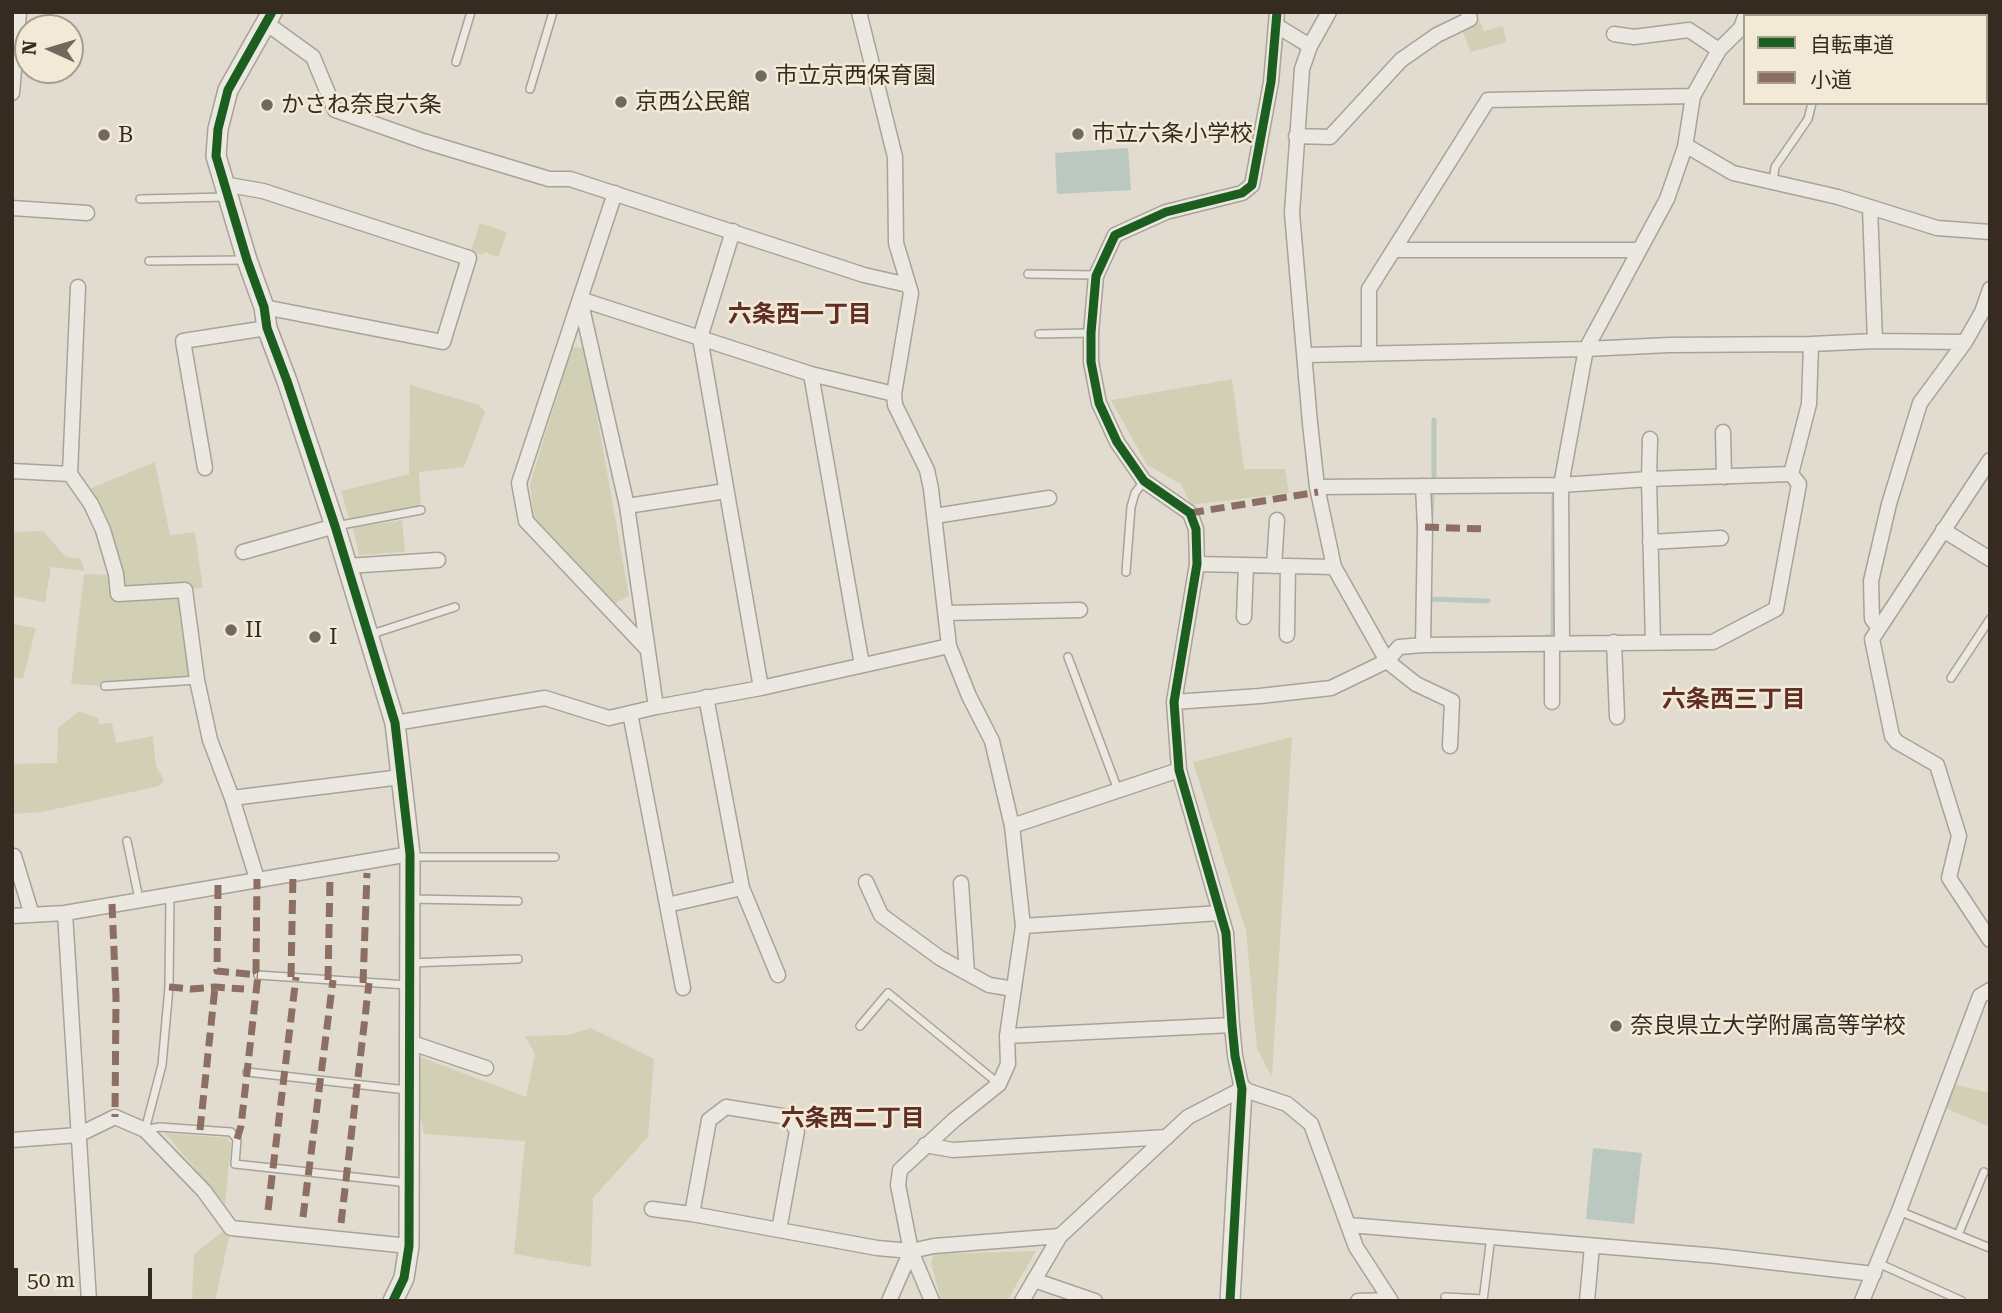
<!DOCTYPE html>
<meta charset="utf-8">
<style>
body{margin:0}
#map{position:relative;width:2002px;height:1313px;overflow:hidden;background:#e2dcd0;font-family:"Roboto Serif","Noto Sans JP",serif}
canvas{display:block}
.frame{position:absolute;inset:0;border:14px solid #362b21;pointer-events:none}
.legend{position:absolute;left:1743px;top:14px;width:245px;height:91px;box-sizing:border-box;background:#f2ead7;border:2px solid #a79e8e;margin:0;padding:9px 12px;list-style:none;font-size:21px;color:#362b21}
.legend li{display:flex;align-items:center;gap:14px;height:35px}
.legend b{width:35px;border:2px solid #a79e8e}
.north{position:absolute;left:14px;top:14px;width:70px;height:70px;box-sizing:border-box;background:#f2ead7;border:2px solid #a79e8e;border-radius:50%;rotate:274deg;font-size:19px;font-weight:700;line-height:28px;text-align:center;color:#362b21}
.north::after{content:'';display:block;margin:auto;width:24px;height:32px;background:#72695e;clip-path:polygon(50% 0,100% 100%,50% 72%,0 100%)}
.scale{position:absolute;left:14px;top:1268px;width:138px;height:32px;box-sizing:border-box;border:4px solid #362b21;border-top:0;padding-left:9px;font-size:21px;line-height:24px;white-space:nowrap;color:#362b21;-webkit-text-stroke:5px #f2ead7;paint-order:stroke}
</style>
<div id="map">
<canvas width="2002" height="1313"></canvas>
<div class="frame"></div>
<ul class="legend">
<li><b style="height:9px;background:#1b5e20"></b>自転車道</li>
<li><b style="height:9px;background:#8d6e63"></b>小道</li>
</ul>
<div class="north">N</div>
<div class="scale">50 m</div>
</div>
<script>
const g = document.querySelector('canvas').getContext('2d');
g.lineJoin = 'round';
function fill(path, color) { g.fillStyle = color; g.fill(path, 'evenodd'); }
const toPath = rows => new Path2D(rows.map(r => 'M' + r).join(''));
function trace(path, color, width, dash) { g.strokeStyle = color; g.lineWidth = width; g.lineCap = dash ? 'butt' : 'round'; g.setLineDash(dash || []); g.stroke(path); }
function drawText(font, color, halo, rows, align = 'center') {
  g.font = font + ' "Roboto Serif","Noto Sans JP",serif'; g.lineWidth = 5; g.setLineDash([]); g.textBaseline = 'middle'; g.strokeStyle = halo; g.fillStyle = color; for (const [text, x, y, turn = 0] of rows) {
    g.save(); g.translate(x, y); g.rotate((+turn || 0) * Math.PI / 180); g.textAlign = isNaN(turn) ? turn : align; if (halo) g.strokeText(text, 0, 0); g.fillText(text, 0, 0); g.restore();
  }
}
const green = toPath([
 [1480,21,1484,31,1503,26,1506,42,1471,52,1461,28],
 [480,223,507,232,498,257,484,252,483,255,471,251],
 [572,347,585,348,629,596,615,603,534,517,530,484],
 [1232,379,1244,469,1285,469,1289,493,1191,505,1181,484,1147,465,1111,400],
 [410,385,479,405,485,412,464,467,419,472,421,506,349,518,341,491,409,474],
 [155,462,170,535,195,532,203,588,185,590,178,594,189,679,105,686,71,684,84,574,115,575,84,491],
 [402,520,405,552,359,555,353,528],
 [43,531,66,557,80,558,85,571,51,567,45,602,12,596,12,532],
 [12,624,36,628,23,679,12,677],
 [79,711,98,718,99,724,112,723,116,743,153,736,156,766,164,780,159,786,42,812,12,814,12,764,57,763,58,728],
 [1292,737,1272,1077,1257,1049,1246,931,1193,762],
 [591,1028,654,1059,648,1137,593,1198,591,1267,514,1254,525,1141,424,1134,416,1094,418,1056,526,1097,535,1054,525,1036,568,1035],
 [1953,1084,1990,1093,1990,1127,1943,1107],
 [165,1133,227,1138,231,1144,225,1204],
 [223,1231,230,1233,215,1301,192,1301,194,1254],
 [1036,1251,1007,1301,941,1301,931,1263,934,1254]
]);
const water = toPath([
 [1128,148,1131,190,1057,194,1055,153],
 [1593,1148,1642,1153,1634,1224,1586,1219]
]);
const stream = toPath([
 [1434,420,1434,477],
 [1431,517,1432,496],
 [1429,599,1488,601],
 [1547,637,1553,637,1554,494]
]);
const service = toPath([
 [456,62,471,12],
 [530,89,553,12],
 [1773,182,1775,167,1808,119,1812,103],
 [140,199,227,197],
 [149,261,246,260],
 [1028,274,1095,275],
 [1039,334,1090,333],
 [336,526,421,510],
 [1126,572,1131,507,1135,493,1144,481],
 [369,635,455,607],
 [1068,657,1118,790],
 [1951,678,1990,619],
 [105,686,197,680],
 [127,841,139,899],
 [411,857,555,857],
 [170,894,169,987,162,1065,145,1130,159,1127,231,1132,237,1139,235,1164,409,1183],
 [410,899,518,901],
 [410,963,518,959],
 [258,975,407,985],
 [860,1026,888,993,999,1084],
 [247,1072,407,1090],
 [1899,1211,1990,1248],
 [1958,1235,1984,1172],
 [1878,1263,1962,1301],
 [1445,1297,1483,1299],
 [1483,1301,1491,1236]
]);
const minor = toPath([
 [859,12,895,157,896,243,911,293,894,394,895,405,927,470,931,489,949,646,969,696,992,741,1012,826,1179,770],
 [1745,17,1741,28,1719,50,1693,96,1685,147,1692,149,1733,173,1838,197,1937,228,1990,232],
 [266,23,313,57,335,110,423,141,549,179,570,179,864,275,908,285],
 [1277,26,1310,46],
 [1614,34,1634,37,1689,30,1719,50],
 [12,93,19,12],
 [1296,136,1330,137,1401,60,1437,35,1470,19,1468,12],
 [223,184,263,191,469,258,443,342,264,307],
 [615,193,519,483,526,521,647,649],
 [1870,207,1875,341],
 [12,208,87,213],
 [733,231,700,338,761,688],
 [1394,250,1638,250],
 [580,299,627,506,656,707],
 [580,299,811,374,894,394],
 [1369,353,1369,289,1488,100,1693,96],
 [1305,355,1586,349,1669,345,1811,344,1875,341,1965,342],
 [811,374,862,665],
 [1723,432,1724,477],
 [1650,439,1649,479,1653,643],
 [1990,460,1872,639,1892,736,1897,742,1937,765,1959,836,1949,878,1990,940],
 [205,468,183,341,267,328],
 [12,471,70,474,91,504,103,530,116,574,118,594,185,590,197,680,210,740,232,798,401,777],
 [70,474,78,287],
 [1791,474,1809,404,1811,344],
 [1317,487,1561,485,1649,479,1791,474],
 [627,506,726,491],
 [935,516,1049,498],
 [1943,530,1990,559],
 [1650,542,1721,538],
 [243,552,335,526],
 [1197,564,1334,567],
 [347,566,438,560],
 [1274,566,1277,520],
 [946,613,1080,610],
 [1244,617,1246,566],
 [1879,628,1872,619,1871,581,1889,504,1920,403,1965,342,1982,312,1990,289],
 [1287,635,1288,566],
 [1614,642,1617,717],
 [1562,644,1561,485,1586,349,1667,199,1685,147],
 [1423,645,1425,527,1423,486],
 [706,697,742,888,778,975],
 [1174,702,1260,696,1331,688,1387,661,1334,567,1317,487,1310,423,1292,213,1302,69,1310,46,1329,12],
 [1552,702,1552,644],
 [630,713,683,988],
 [395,723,545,698,609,718,656,707,761,688,949,646],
 [1450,746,1452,701,1416,684,1387,661,1399,647,1423,645,1713,642,1776,609,1799,484,1791,474],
 [232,798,257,879],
 [14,856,32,915],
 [866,882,881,915,940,958,989,985,1014,989],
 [961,883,967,973],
 [667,905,742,888],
 [65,913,89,1301],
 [12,916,65,913,410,854],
 [1023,926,1220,913],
 [1007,1036,1232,1025],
 [409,1042,486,1068],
 [1242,1089,1235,1056,1232,1025,1226,933,1179,770,1174,702,1197,564,1196,529,1190,513,1144,481,1117,442,1099,403,1091,362,1091,333,1096,276,1115,235,1166,212,1242,193,1252,185,1271,82,1277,12],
 [12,1140,78,1135,115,1117,145,1130,204,1191,231,1228,409,1246],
 [925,1145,953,1150,1167,1137],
 [652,1209,692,1214],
 [1349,1225,1717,1256,1874,1274],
 [779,1230,797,1131,788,1117,726,1107,709,1120,692,1214,779,1230,877,1248,911,1251,934,1246,1060,1236],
 [911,1251,932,1301],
 [1034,1280,1095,1301],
 [889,1301,911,1251,898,1185,900,1170,954,1120,999,1084,1008,1064,1007,1036,1023,926,1012,826],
 [1022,1301,1060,1236,1188,1117,1242,1089,1287,1104,1311,1124,1356,1247,1391,1301],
 [1358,1301,1390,1300],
 [1587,1301,1592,1246],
 [1862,1301,1899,1211,1980,996,1990,990]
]);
const tertiary = toPath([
 [272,12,228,90,218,129,216,156,247,260,264,307,267,328,287,381,335,526,395,723,410,854,409,1246,404,1278,393,1301],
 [1931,12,1933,16],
 [1986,88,1990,93],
 [1230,1301,1242,1089]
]);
const quiet = toPath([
 [1190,513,1318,492],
 [1425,527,1485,529],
 [218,885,217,971,258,975],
 [112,904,116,997,115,1117],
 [291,977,293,873],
 [328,980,330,878],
 [363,983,367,873],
 [169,987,191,989,215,987,244,989],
 [200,1130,215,987],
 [237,1139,241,1126,258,975,256,972,257,879],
 [268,1210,296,977],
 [303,1217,333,980],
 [341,1223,369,983]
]);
const cycleway = toPath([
 [272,12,228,90,218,129,216,156,247,260,264,307,267,328,287,381,335,526,395,723,410,854,409,1246,404,1278,393,1301],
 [1230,1301,1242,1089,1235,1056,1232,1025,1226,933,1179,770,1174,702,1197,564,1196,529,1190,513,1144,481,1117,442,1099,403,1091,362,1091,333,1096,276,1115,235,1166,212,1242,193,1252,185,1271,82,1277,12]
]);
const markers = [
 [761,76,7,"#72695e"],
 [621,102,7,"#72695e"],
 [267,105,7,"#72695e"],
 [1078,134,7,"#72695e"],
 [104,135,7,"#72695e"],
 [231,630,7,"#72695e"],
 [315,637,7,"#72695e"],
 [1616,1026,7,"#72695e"]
];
const poiNames = [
 ["市立京西保育園",775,76],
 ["京西公民館",635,102],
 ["かさね奈良六条",281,105],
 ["市立六条小学校",1092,134],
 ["B",118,135],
 ["II",245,630],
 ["I",329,637],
 ["奈良県立大学附属高等学校",1630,1026]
];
const neighbourhoodNames = [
 ["六条西一丁目",800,315],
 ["六条西三丁目",1734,700],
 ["六条西二丁目",853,1119]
];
fill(green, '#d2d0b4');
fill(water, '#bac8bf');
trace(stream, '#bac8bf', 5);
trace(service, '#a8a298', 10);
trace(minor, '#a8a298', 17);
trace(tertiary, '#a8a298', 22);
trace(service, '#ebe8e1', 7);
trace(minor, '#ebe8e1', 14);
trace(tertiary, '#ebe8e1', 19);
trace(quiet, '#8d6e63', 7, [14, 7]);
trace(cycleway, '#1b5e20', 9);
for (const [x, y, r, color] of markers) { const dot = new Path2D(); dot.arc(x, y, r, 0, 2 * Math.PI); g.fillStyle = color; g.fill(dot); trace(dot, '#f2ead7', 2.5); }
drawText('23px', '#362b21', '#f2ead7', poiNames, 'left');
drawText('bold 24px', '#5f2f25', '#f2ead7', neighbourhoodNames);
</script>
